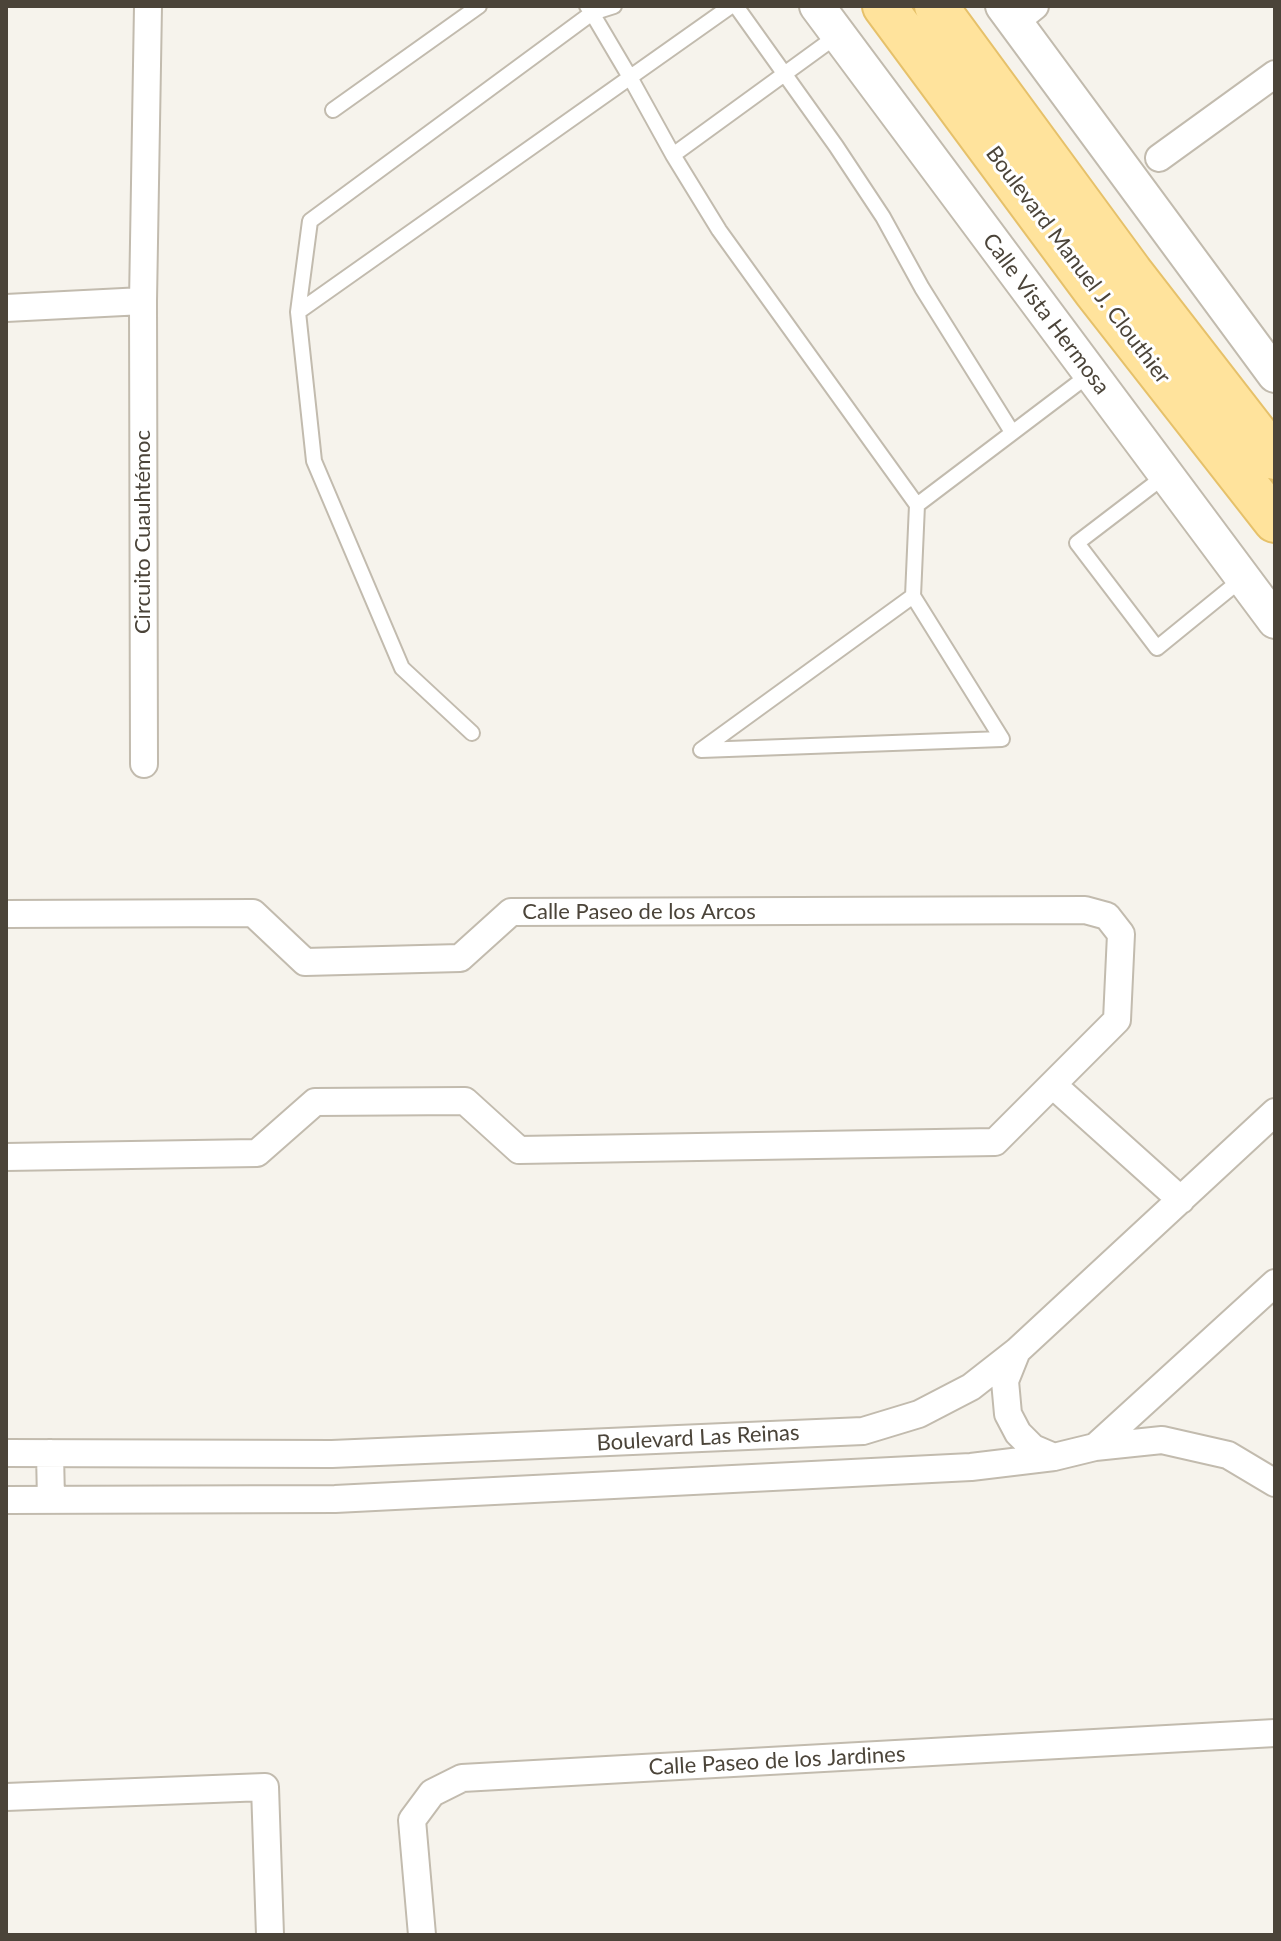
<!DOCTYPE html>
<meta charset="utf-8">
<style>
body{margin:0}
#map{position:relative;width:1281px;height:1941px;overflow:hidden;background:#f6f3ec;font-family:Lato,sans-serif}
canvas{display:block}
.frame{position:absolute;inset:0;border:8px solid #4b4439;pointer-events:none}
</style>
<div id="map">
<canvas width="1281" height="1941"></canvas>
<div class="frame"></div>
</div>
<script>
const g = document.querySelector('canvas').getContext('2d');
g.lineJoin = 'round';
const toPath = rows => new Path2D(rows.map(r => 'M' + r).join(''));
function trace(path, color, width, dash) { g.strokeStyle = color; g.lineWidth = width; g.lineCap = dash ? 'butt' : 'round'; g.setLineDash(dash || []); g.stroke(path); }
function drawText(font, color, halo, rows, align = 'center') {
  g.font = font + ' Lato,sans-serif'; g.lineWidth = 6; g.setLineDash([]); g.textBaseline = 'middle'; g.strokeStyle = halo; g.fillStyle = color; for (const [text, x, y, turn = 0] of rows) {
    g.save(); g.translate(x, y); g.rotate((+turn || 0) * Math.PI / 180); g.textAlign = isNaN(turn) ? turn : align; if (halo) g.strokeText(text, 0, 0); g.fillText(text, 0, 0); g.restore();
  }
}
const service = toPath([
 [614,6,592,13,631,79,673,155],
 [736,6,836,146,883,217,922,288,1012,432],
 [838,35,673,155,719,230,917,505,1090,374],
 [333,110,479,6],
 [298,312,731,6],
 [1166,475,1077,543,1157,648,1243,578],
 [913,596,701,750,1002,739,913,596,917,505],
 [472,733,402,668,314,461,298,312,310,221,592,13,587,6]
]);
const minor = toPath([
 [1015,22,1035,6],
 [1159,158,1275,74],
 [6,308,143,301],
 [144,764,143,301,148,6],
 [6,914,253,913,305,962,460,958,511,912,1085,910,1107,916,1121,934,1117,1020,995,1142,519,1150,465,1101,315,1102,257,1153,6,1157],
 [1053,1085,1181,1200],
 [1017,1351,1005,1381,1008,1414,1018,1433,1033,1448,1054,1457],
 [1095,1447,1162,1440,1228,1455,1275,1483],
 [6,1453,332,1454,863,1431,919,1414,971,1387,1017,1351,1275,1112],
 [50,1453,51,1500],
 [6,1500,335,1499,971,1467,1054,1457,1095,1447,1275,1283],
 [6,1797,265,1787,270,1935],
 [422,1935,412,1820,432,1793,462,1778,1275,1733]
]);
const tertiary = toPath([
 [817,6,1275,621],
 [1003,6,1275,375]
]);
const primary = toPath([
 [884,6,1095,291,1275,521],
 [936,6,1131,272,1275,458]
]);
const streetNames = [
 ["Boulevard Manuel J. Clouthier",1078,265,53],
 ["Calle Vista Hermosa",1046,314,53],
 ["Circuito Cuauhtémoc",143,532,-90],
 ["Calle Paseo de los Arcos",639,912],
 ["Boulevard Las Reinas",698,1438,-3],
 ["Calle Paseo de los Jardines",777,1761,-3]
];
trace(service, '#c2bbae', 18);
trace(minor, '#c2bbae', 30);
trace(tertiary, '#c2bbae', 38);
trace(primary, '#e6c16a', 46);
trace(service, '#fff', 14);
trace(minor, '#fff', 26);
trace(tertiary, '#fff', 34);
trace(primary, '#ffe39c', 42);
drawText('22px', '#4b4439', '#fff', streetNames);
</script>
